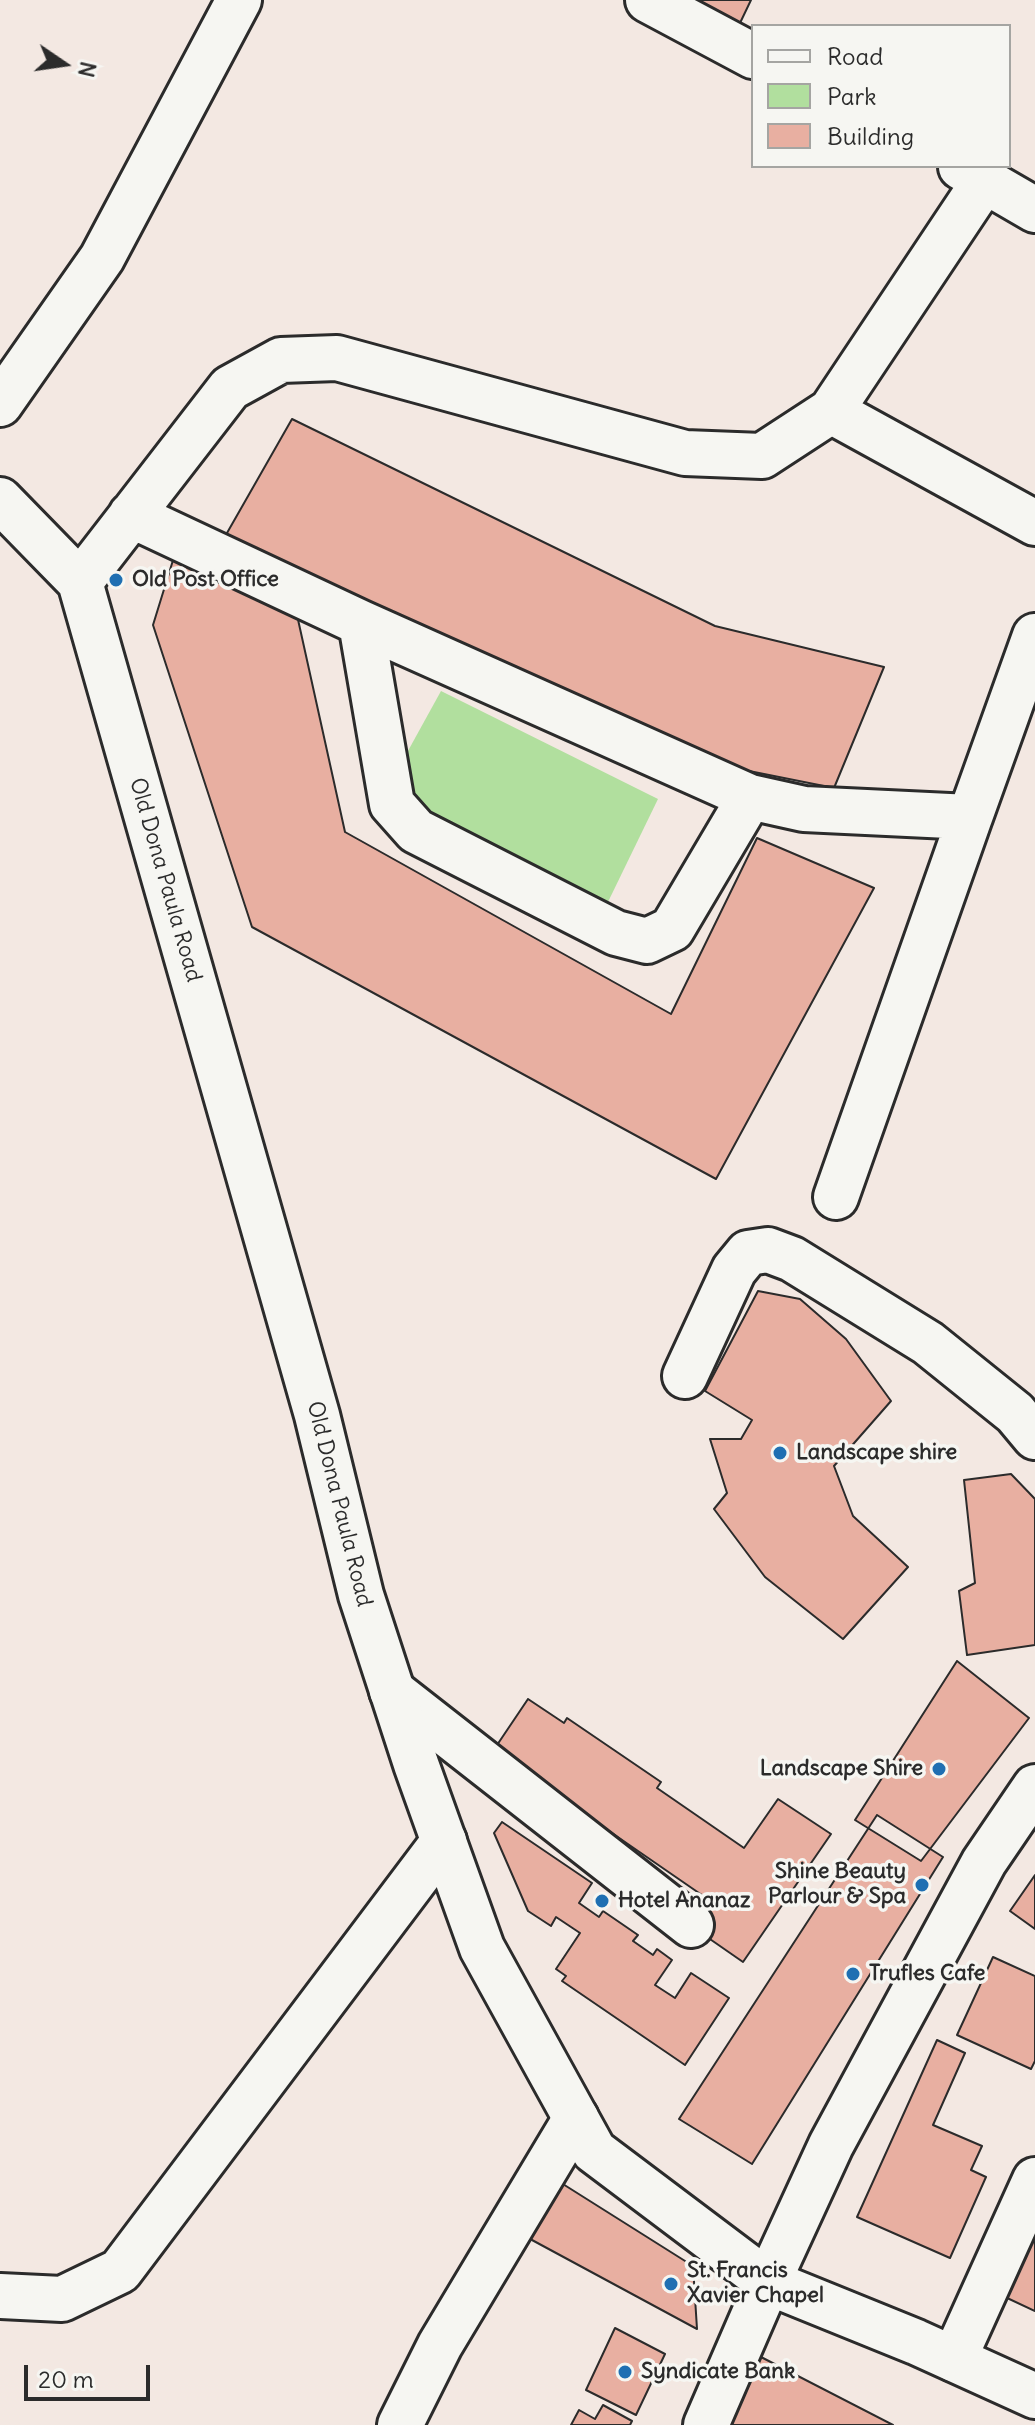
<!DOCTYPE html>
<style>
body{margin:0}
#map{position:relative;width:1035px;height:2425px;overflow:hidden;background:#f3e8e2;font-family:Delius,sans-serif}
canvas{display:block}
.legend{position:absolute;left:751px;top:24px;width:260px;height:144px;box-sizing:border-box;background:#f6f6f2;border:2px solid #a5a5a2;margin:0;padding:10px 14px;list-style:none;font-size:24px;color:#2b2b2b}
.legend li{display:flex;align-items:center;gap:16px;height:40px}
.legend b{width:40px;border:2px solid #a5a5a2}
.north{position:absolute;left:24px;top:24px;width:80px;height:80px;-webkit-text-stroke:6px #f6f6f2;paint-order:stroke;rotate:103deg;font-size:22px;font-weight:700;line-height:32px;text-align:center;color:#2b2b2b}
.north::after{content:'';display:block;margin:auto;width:28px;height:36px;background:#2b2b2b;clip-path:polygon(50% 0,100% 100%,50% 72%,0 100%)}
.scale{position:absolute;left:24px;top:2365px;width:126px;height:36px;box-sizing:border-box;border:4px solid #2b2b2b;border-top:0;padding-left:10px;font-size:24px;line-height:28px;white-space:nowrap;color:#2b2b2b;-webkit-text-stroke:6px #f6f6f2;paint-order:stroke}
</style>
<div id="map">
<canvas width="1035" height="2425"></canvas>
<ul class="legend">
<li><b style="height:10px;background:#f6f6f2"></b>Road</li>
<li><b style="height:22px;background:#b1df9e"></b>Park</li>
<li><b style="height:22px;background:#e8afa1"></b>Building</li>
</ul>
<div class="north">N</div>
<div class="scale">20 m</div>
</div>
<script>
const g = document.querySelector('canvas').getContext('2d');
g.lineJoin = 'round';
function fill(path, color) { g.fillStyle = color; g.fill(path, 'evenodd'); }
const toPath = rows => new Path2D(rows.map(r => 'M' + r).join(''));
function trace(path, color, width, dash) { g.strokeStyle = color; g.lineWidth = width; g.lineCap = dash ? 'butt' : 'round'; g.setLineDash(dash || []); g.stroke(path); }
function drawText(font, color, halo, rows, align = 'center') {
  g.font = font + ' Delius,sans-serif'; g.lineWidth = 7; g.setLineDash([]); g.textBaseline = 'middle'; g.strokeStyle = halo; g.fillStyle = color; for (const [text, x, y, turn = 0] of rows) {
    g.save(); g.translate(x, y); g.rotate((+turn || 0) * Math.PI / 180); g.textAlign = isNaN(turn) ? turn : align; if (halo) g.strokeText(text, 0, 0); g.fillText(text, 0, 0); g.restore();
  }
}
const green = toPath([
 [441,691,658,799,607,904,414,811,398,769]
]);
const building = toPath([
 [690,0,751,0,740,23,690,0],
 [292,419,715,626,884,667,834,788,699,761,219,547,292,419],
 [174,557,297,615,345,832,671,1014,757,838,874,888,716,1179,252,927,153,625,174,557],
 [758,1291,800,1299,846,1339,891,1401,834,1466,853,1516,908,1567,843,1639,765,1577,714,1509,727,1493,710,1439,741,1439,752,1420,705,1391,758,1291],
 [1011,1474,1035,1499,1035,1645,967,1655,959,1591,975,1583,964,1480,1011,1474],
 [957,1661,1029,1718,921,1861,855,1820,957,1661],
 [528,1699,564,1723,567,1718,661,1782,657,1788,744,1848,778,1799,831,1834,743,1962,694,1928,712,1902,493,1751,528,1699],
 [877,1815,943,1857,752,2164,679,2119,877,1815],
 [502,1822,592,1883,579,1903,599,1917,603,1911,638,1935,633,1941,653,1955,657,1949,672,1960,655,1985,675,1998,691,1973,729,1998,685,2065,562,1981,566,1976,556,1969,580,1933,556,1917,551,1926,528,1911,494,1833,502,1822],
 [1035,1875,1035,1929,1010,1911,1035,1875],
 [993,1957,1035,1976,1035,2061,1031,2069,957,2035,993,1957],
 [937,2040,965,2053,933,2125,982,2146,971,2170,986,2177,950,2258,857,2217,937,2040],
 [547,2174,693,2266,697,2329,519,2233,547,2174],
 [1035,2233,1035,2311,1005,2297,1035,2233],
 [615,2328,665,2354,636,2415,586,2390,615,2328],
 [761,2357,893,2425,731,2425,761,2357],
 [603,2405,632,2421,630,2425,571,2425,579,2410,595,2419,603,2405]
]);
const minor = toPath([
 [648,0,753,56],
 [961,167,1035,210],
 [0,404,102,258,239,0],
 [831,411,1035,523],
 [131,515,361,623,750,797,804,809,970,817,836,1197],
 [80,582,230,388,281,360,337,358,685,453,762,456,831,411,985,180],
 [361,623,392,804,416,831,616,933,647,941,672,929,750,797],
 [970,817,1035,636],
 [685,1376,734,1270,748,1253,768,1250,792,1259,928,1343,1015,1413,1035,1437],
 [392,1691,691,1925],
 [768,2282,831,2145,984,1862,1035,1787],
 [0,2296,62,2299,120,2271,444,1841],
 [954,2359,1035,2180],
 [400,2425,440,2345,576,2118]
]);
const major = toPath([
 [0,500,80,582,317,1415,361,1595,416,1764,482,1948,594,2151,768,2282,916,2342,1035,2396],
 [706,2425,768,2282]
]);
const markers = [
 [116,580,8,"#1f6fb2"],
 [780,1453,8,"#1f6fb2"],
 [939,1769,8,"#1f6fb2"],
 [922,1885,8,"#1f6fb2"],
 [602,1901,8,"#1f6fb2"],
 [853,1974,8,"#1f6fb2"],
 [671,2284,8,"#1f6fb2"],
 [625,2372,8,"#1f6fb2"]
];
const poiNames = [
 ["Old Post Office",132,580],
 ["Landscape shire",796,1453],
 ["Landscape Shire",923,1769,"right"],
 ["Shine Beauty",906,1872,"right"],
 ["Parlour & Spa",906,1897,"right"],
 ["Hotel Ananaz",618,1901],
 ["Trufles Cafe",869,1974],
 ["St. Francis",687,2271],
 ["Xavier Chapel",687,2296],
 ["Syndicate Bank",641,2372]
];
const streetNames = [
 ["Old Dona Paula Road",165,880,74],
 ["Old Dona Paula Road",339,1504,76]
];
fill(green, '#b1df9e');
fill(building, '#e8afa1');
trace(building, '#2b2b2b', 2);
trace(minor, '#2b2b2b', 50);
trace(major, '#2b2b2b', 50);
trace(minor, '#f6f6f2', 44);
trace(major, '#f6f6f2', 44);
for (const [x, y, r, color] of markers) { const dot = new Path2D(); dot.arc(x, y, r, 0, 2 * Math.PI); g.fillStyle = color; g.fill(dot); trace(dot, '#f6f6f2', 3); }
drawText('bold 22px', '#2b2b2b', '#f6f6f2', poiNames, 'left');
drawText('22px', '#2b2b2b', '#f6f6f2', streetNames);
</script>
